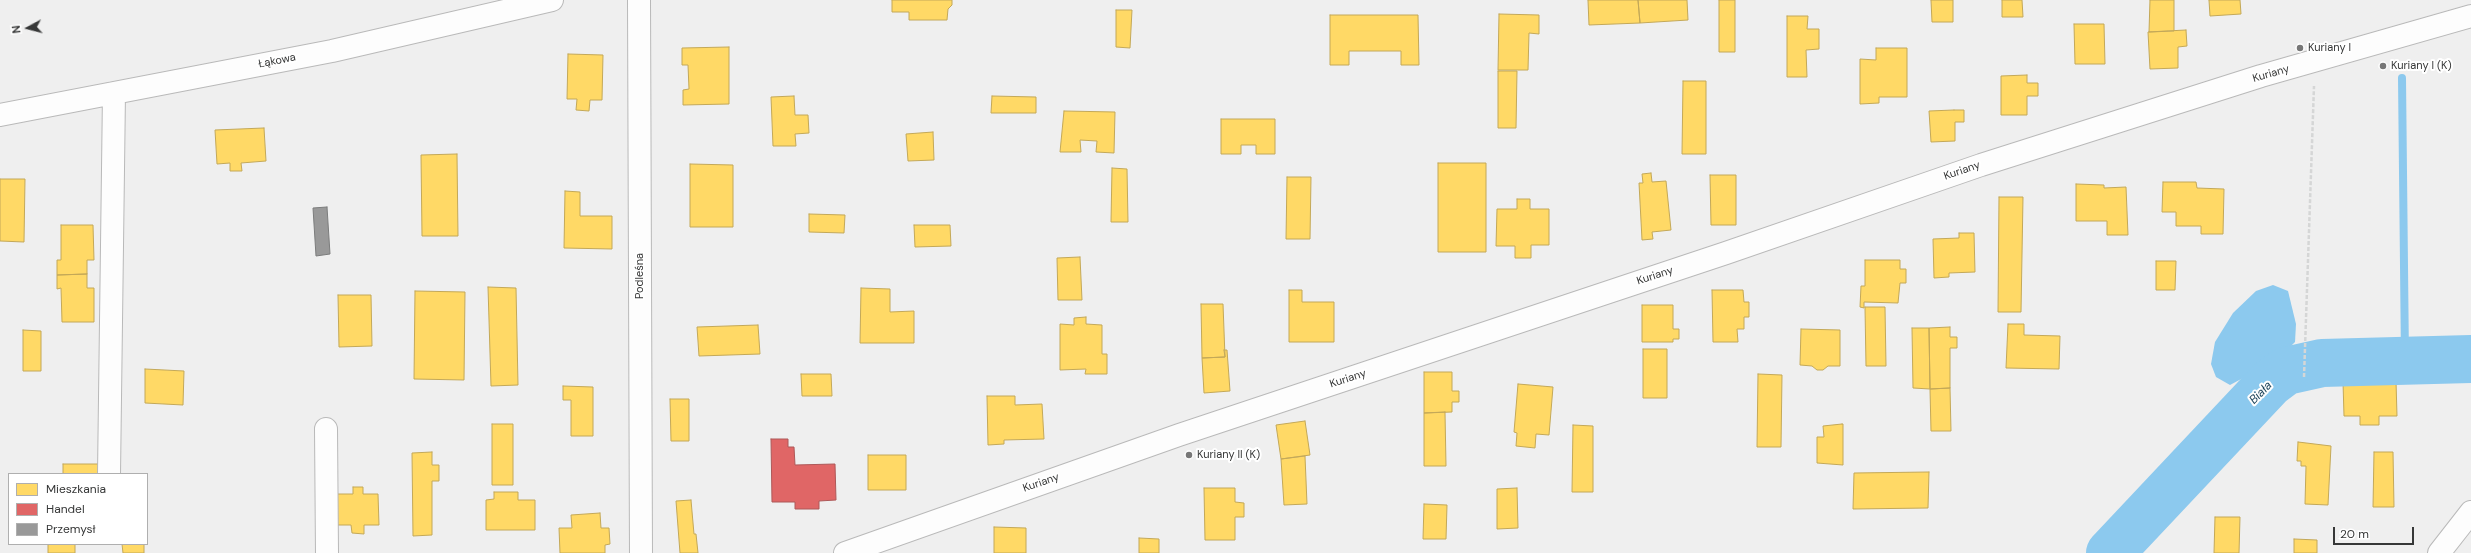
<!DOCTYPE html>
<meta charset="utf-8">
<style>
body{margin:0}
#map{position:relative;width:2471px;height:553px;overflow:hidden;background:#efefef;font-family:"DM Sans",sans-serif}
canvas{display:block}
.legend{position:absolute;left:8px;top:473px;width:140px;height:72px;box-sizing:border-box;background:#fff;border:1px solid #afafaf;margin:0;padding:5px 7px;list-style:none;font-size:12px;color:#363737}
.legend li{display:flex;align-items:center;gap:8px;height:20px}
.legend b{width:20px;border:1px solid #afafaf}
.north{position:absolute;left:8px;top:8px;width:40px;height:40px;-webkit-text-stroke:3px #fff;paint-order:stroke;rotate:263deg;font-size:11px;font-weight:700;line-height:16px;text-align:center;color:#363737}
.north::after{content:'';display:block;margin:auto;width:14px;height:18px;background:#363737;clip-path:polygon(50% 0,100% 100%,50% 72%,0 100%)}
.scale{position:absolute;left:2333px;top:527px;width:81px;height:18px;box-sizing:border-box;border:2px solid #363737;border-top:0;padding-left:5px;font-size:12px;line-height:14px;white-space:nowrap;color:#363737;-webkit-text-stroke:3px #fff;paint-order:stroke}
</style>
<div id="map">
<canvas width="2471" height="553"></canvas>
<ul class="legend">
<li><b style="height:11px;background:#ffd966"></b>Mieszkania</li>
<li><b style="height:11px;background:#e06666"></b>Handel</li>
<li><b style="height:11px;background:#999"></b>Przemysł</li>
</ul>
<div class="north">N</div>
<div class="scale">20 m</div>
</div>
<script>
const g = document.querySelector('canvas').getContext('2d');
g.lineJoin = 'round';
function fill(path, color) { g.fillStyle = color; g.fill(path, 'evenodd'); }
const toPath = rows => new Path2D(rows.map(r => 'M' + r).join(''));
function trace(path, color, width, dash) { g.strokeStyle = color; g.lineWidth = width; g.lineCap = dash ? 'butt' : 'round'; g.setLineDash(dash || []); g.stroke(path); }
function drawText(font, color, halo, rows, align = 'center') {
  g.font = font + ' "DM Sans",sans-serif'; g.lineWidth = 4; g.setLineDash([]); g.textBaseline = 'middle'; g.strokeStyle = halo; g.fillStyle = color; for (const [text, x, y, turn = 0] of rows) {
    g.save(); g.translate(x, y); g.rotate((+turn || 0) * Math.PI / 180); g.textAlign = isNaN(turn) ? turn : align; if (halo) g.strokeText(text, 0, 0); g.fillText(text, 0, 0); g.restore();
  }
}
const water = toPath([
 [2273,285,2288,291,2296,324,2295,342,2277,360,2230,385,2216,377,2211,364,2215,342,2233,313,2256,291]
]);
const homes = toPath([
 [892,0,952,0,952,5,948,9,947,20,909,20,909,12,892,12,892,0],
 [1588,0,1638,0,1640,23,1589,25,1588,0],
 [1638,0,1687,0,1688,20,1640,23,1638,0],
 [1719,0,1735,0,1735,52,1719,52,1719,0],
 [1931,0,1953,0,1953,22,1932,22,1931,0],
 [2002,0,2022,0,2023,17,2002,17,2002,0],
 [2150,0,2174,0,2174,31,2149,32,2150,0],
 [2209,0,2240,0,2241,14,2210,16,2209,0],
 [1116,10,1132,10,1130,48,1116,47,1116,10],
 [1499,14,1539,15,1539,34,1529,33,1528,70,1498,70,1499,14],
 [1330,15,1418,15,1419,65,1401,65,1401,51,1349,51,1349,65,1330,65,1330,15],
 [1787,16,1808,16,1807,29,1819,29,1819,49,1806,50,1807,77,1787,77,1787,16],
 [2074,24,2104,24,2105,64,2075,64,2074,24],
 [2186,30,2187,46,2178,47,2178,68,2150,69,2148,32,2186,30],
 [729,47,729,104,683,105,683,90,689,89,688,65,682,65,682,48,729,47],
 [1876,48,1907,48,1907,97,1879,97,1879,103,1860,104,1860,59,1876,60,1876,48],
 [568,54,603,55,602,100,590,100,589,111,576,110,577,99,567,99,568,54],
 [1498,71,1517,71,1516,128,1498,128,1498,71],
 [2027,75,2027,83,2038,83,2038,96,2027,96,2027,115,2001,115,2001,76,2027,75],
 [1683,81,1706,81,1706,154,1682,154,1683,81],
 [794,96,795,115,808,115,809,133,795,134,796,146,773,146,771,97,794,96],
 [992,96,1036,97,1036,113,991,113,992,96],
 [1954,110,1964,110,1964,122,1955,122,1955,141,1931,142,1929,111,1954,110],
 [1064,111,1115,112,1114,153,1096,152,1097,141,1080,140,1081,152,1060,152,1064,111],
 [1221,119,1275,119,1275,154,1256,154,1256,145,1241,145,1241,154,1221,154,1221,119],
 [264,128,266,161,241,163,242,171,230,171,230,163,217,164,215,130,264,128],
 [933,132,934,160,908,161,906,134,933,132],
 [457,154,458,236,422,236,421,155,457,154],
 [1438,163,1486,163,1486,252,1438,252,1438,163],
 [690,164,733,165,733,227,690,227,690,164],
 [1112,168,1127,169,1128,222,1111,222,1112,168],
 [1651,173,1652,182,1666,181,1671,230,1652,232,1653,239,1642,240,1639,183,1643,183,1642,174,1651,173],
 [1710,175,1736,175,1736,225,1711,225,1710,175],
 [1287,177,1311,177,1310,239,1286,239,1287,177],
 [0,179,25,179,24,242,0,241,0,179],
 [2163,182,2196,182,2197,188,2224,189,2223,234,2201,234,2201,226,2176,226,2176,212,2162,212,2163,182],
 [2076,184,2104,185,2104,188,2126,187,2128,235,2107,235,2107,221,2076,221,2076,184],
 [565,191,580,192,580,216,612,216,612,249,564,248,565,191],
 [1999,197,2023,197,2021,312,1998,312,1999,197],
 [1517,199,1530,199,1530,209,1549,209,1549,245,1531,245,1531,258,1515,258,1515,246,1496,246,1497,209,1517,209,1517,199],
 [809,214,845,215,844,233,809,232,809,214],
 [61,225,93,225,94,260,87,260,87,274,57,275,57,260,61,260,61,225],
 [914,225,950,225,951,246,915,247,914,225],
 [1959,233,1974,233,1975,272,1949,273,1949,277,1934,278,1933,239,1959,238,1959,233],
 [1080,257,1082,300,1058,300,1057,258,1080,257],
 [1865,260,1900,260,1900,269,1906,269,1906,283,1900,283,1898,303,1864,302,1864,308,1860,307,1861,286,1865,286,1865,260],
 [2156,261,2176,261,2175,290,2156,290,2156,261],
 [87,274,87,288,94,288,94,322,62,322,61,288,57,289,57,275,87,274],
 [488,287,516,288,518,385,491,386,488,287],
 [861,288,890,289,890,312,914,311,914,343,860,343,861,288],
 [1289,290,1302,290,1302,302,1334,302,1334,342,1289,342,1289,290],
 [1712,290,1743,290,1744,302,1749,302,1749,317,1744,317,1744,329,1737,329,1738,342,1713,342,1712,290],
 [415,291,465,292,464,380,414,379,415,291],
 [338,295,371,295,372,346,339,347,338,295],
 [1201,304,1223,304,1225,357,1202,358,1201,304],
 [1642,305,1673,305,1673,329,1679,329,1679,339,1673,339,1673,342,1642,342,1642,305],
 [1865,307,1885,307,1886,366,1866,366,1865,307],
 [1086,317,1086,324,1102,325,1102,354,1107,354,1107,374,1085,374,1086,369,1060,370,1060,324,1074,325,1074,318,1086,317],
 [2008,324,2024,324,2024,335,2060,336,2059,369,2006,368,2008,324],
 [758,325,760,354,699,356,697,327,758,325],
 [1950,327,1950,337,1957,337,1957,348,1950,348,1950,388,1930,389,1929,328,1950,327],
 [1912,328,1929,328,1930,389,1913,388,1912,328],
 [1801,329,1840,330,1840,366,1828,366,1823,370,1817,370,1812,366,1800,365,1801,329],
 [23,330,41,331,41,371,23,371,23,330],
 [1643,349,1667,349,1667,398,1643,398,1643,349],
 [1224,350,1227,350,1230,391,1204,393,1202,358,1225,357,1224,350],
 [145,369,184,371,183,405,145,403,145,369],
 [1424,372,1452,372,1452,391,1459,391,1459,402,1452,402,1452,412,1424,413,1424,372],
 [801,374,831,374,832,396,802,396,801,374],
 [1758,374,1782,375,1781,447,1757,447,1758,374],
 [2396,381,2397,416,2379,416,2379,425,2360,425,2360,416,2344,416,2343,382,2396,381],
 [1518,384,1553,387,1549,435,1536,434,1535,448,1516,446,1517,433,1514,432,1518,384],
 [563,386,593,387,593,436,571,436,571,400,563,400,563,386],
 [1950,388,1951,431,1931,431,1930,389,1950,388],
 [987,396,1015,396,1015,405,1042,404,1044,439,1004,440,1004,444,988,445,987,396],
 [670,399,689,399,689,441,671,441,670,399],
 [1445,412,1446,466,1424,466,1424,413,1445,412],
 [1305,421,1310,455,1281,459,1276,425,1305,421],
 [492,424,513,424,513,485,492,485,492,424],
 [1842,424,1843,424,1843,465,1817,463,1817,437,1824,437,1823,426,1842,424],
 [1573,425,1593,426,1593,492,1572,492,1573,425],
 [2298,442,2331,446,2328,505,2305,504,2306,466,2301,466,2301,461,2297,461,2298,442],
 [432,452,432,465,439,465,439,481,432,481,432,535,413,536,412,453,432,452],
 [2374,452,2393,452,2394,507,2373,507,2374,452],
 [868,455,906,455,906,490,868,490,868,455],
 [1305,456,1307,504,1284,505,1281,459,1305,456],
 [63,464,101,464,101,474,63,474,63,464],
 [1929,472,1928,508,1853,509,1854,473,1929,472],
 [353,487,363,487,363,494,378,494,379,525,364,525,364,534,352,533,351,525,337,525,337,494,353,494,353,487],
 [1204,488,1235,488,1235,502,1244,503,1244,517,1235,517,1235,540,1205,540,1204,488],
 [1517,488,1518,528,1497,529,1497,489,1517,488],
 [494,492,518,492,518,500,535,500,535,530,486,530,486,500,494,499,494,492],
 [691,500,694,534,696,534,698,553,680,553,676,501,691,500],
 [1424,504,1447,505,1446,539,1423,539,1424,504],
 [600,513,601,528,609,528,610,544,605,545,605,553,560,553,559,528,572,528,571,515,600,513],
 [2215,517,2240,517,2239,553,2214,553,2215,517],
 [994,527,1026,528,1026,553,994,553,994,527],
 [1139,538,1159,539,1159,553,1139,553,1139,538],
 [2294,539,2317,540,2317,553,2294,553,2294,539],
 [48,544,75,544,75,553,48,553,48,544],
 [122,544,144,544,144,553,123,553,122,544]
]);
const shops = toPath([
 [771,439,788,439,788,447,794,447,795,465,835,464,836,500,819,501,819,509,795,509,795,502,772,502,771,439]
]);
const industry = toPath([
 [327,207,330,254,316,256,313,208,327,207]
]);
const stream = toPath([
 [2402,78,2405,360]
]);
const river = toPath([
 [2110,553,2270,383,2286,371,2322,363,2471,359]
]);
const path = toPath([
 [2304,377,2314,86]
]);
const minor = toPath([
 [639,0,641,553],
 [0,115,332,51,552,0],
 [326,429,327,553],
 [109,474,114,93],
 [845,553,1179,435,1726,253,1981,165,2261,76,2471,16]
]);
const highway = toPath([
 [2439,553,2471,512]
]);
const markers = [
 [2300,48,4,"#777"],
 [2383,66,4,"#777"],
 [1189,455,4,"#777"]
];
const poiNames = [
 ["Kuriany I",2308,48],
 ["Kuriany I (K)",2391,66],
 ["Kuriany II (K)",1197,455]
];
const streetNames = [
 ["Łąkowa",277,61,-11],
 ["Kuriany",2271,74,-16],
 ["Kuriany",1962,171,-19],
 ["Podleśna",640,276,-90],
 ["Kuriany",1655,276,-18],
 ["Kuriany",1348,379,-18],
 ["Kuriany",1041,483,-19]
];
const waterNames = [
 ["Biała",2261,393,-45]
];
fill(water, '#8cc9ee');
fill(homes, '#ffd966');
trace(homes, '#c3a858', 1);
fill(shops, '#e06666');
trace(shops, '#ad5858', 1);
fill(industry, '#999');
trace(industry, '#7b7c7c', 1);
trace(stream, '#8cc9ee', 8);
trace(river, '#8cc9ee', 48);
trace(minor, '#b9b9b9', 24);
trace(highway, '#b9b9b9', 24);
trace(path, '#d5d6d6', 2.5, [4, 2]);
trace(minor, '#fdfdfd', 22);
trace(highway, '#fdfdfd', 22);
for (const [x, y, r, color] of markers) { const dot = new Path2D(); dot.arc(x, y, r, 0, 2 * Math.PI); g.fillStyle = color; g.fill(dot); trace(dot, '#fff', 1.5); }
drawText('11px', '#363737', '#fff', poiNames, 'left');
drawText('11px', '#363737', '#fff', streetNames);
drawText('italic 12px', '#20465c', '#fff', waterNames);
</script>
